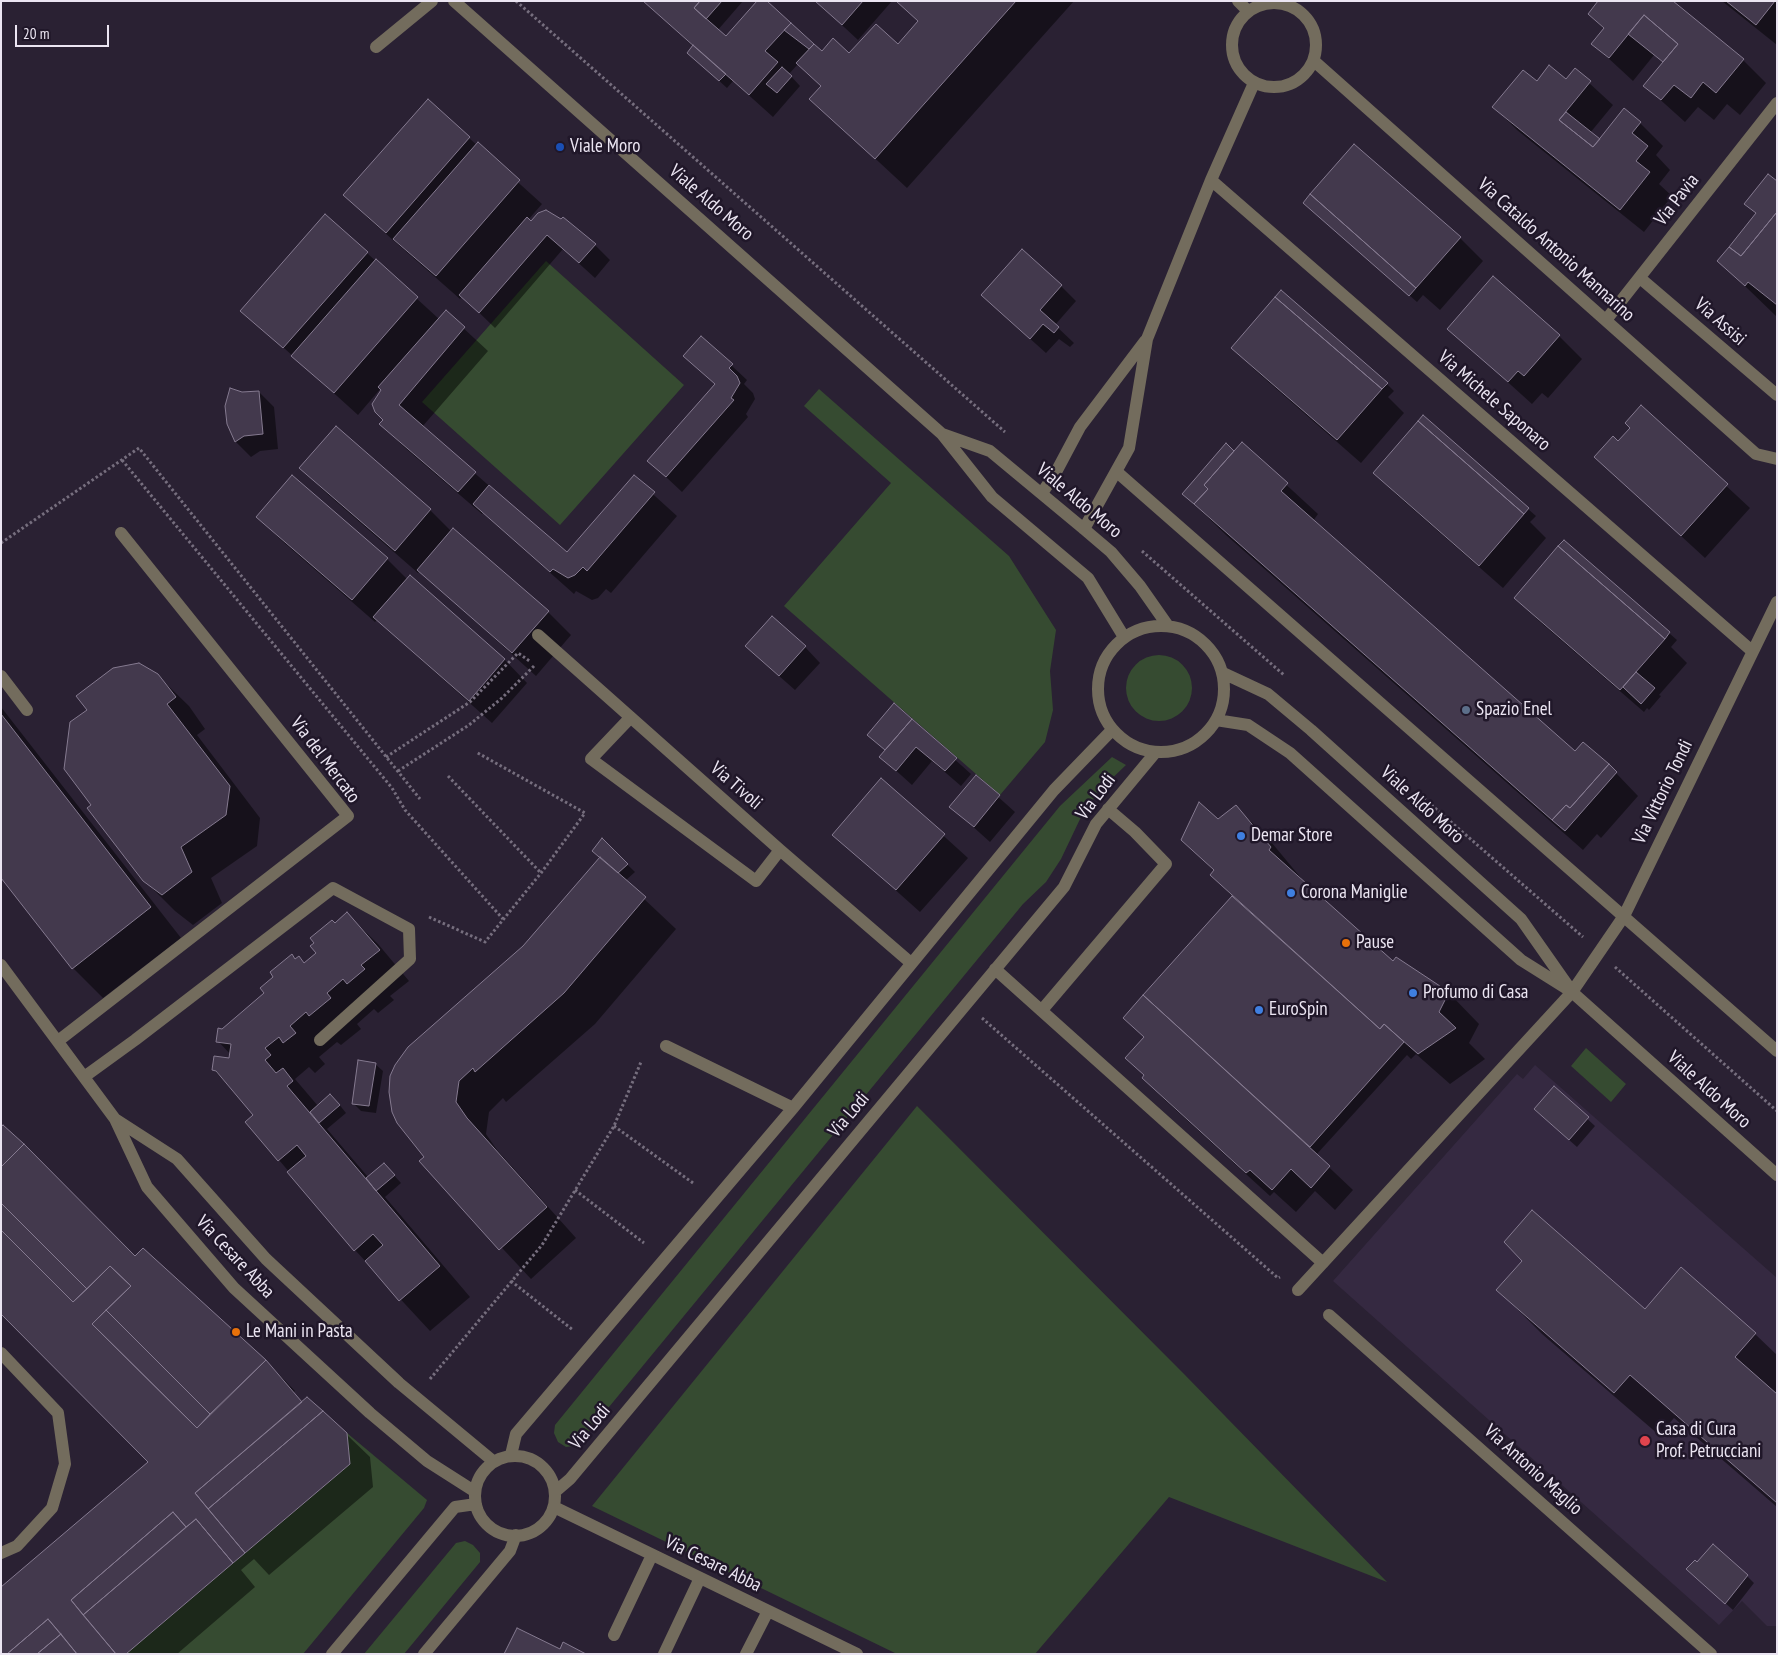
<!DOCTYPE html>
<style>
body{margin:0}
#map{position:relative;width:1778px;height:1655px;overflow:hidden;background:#2a2133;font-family:"PT Sans Narrow",sans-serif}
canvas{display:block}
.frame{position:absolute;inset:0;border:2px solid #ebe5f2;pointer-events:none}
.scale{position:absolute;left:15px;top:25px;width:94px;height:22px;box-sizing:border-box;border:2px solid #ebe5f2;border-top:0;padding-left:6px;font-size:15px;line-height:18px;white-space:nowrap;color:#ebe5f2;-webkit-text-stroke:4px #201729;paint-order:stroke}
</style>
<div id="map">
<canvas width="1778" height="1655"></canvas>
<div class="frame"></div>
<div class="scale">20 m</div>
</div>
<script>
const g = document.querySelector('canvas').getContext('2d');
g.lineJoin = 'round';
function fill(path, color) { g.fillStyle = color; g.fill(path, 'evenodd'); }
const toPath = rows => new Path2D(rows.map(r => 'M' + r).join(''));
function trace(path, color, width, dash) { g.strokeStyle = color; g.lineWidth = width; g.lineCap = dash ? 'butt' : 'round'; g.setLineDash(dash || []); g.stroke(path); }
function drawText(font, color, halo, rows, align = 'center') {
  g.font = font + ' "PT Sans Narrow",sans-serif'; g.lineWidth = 5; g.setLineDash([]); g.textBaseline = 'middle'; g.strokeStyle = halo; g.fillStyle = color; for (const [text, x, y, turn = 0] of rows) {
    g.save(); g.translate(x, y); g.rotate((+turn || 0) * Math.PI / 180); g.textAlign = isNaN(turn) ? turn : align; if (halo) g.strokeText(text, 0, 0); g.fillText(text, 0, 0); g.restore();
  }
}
const built = toPath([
 [1535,1065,1777,1278,1777,1626,1767,1626,1742,1601,1719,1625,1333,1281,1517,1074,1523,1079]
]);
const green = toPath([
 [546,261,684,385,560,525,422,402],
 [819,389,1009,556,1056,630,1050,671,1053,710,1045,742,1000,795,784,606,891,483,804,406],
 '1126 688a33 33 0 1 1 66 0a33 33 0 1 1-66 0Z',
 [1112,757,1126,765,1100,790,1081,817,1061,859,1046,882,1023,904,581,1441,574,1446,566,1447,558,1442,554,1433,555,1425,1060,806],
 [1586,1048,1626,1084,1611,1102,1571,1066],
 [917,1106,1185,1375,1387,1582,1169,1497,1035,1654,897,1654,592,1506],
 [347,1433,427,1500,424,1508,303,1654,126,1654,350,1464],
 [465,1541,473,1545,480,1553,480,1562,404,1654,364,1654,456,1543]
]);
const shadow = toPath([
 [644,1,743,1,717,31,726,38,759,1,822,52,850,55,898,45,919,22,898,1,1074,1,907,188,811,99,822,87,798,64,789,74,800,86,773,117,733,81,727,88,696,60,694,47],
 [816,1,892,1,858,40],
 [1722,1,1777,1,1777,45],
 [1589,14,1743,60,1766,83,1740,115,1727,104,1714,120,1698,107,1685,122,1645,86,1664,63,1654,55,1633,81,1593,44,1604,29],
 [1575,70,1613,105,1590,133,1600,141,1640,123,1663,146,1656,155,1670,170,1659,184,1672,196,1644,232,1517,130,1494,107,1537,83,1566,81],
 [469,138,542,204,528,220,531,222,595,245,610,260,595,278,563,249,495,328,462,296,460,299,368,218,345,195],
 [1777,182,1777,315,1776,316,1719,261,1757,214,1746,204],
 [1312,210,1460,238,1483,261,1440,310,1423,295,1417,302],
 [367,253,439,319,446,312,488,351,422,427,567,554,634,477,677,516,611,593,606,589,598,598,592,600,576,591,574,594,483,513,482,514,404,447,381,424,385,420,382,387,358,415,242,310],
 [1061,286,1076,301,1055,325,1074,343,1070,347,1059,339,1046,353,998,310],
 [1449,329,1559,336,1582,359,1548,398,1542,393,1532,404],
 [701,337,747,380,744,384,753,393,755,399,746,414,748,417,682,492,649,461,716,385,685,356],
 [1233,348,1387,384,1394,391,1388,397,1404,413,1361,463,1256,371],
 [259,392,274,407,278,449,260,451,251,457,236,442,229,424,242,393],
 [1641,407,1750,508,1705,558,1595,457,1619,443,1632,429],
 [1423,417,1536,516,1530,522,1546,538,1503,588,1398,496,1374,473],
 [1242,444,1318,514,1313,521,1575,752,1616,773,1638,796,1601,838,1597,834,1583,850,1226,535,1191,501,1226,445,1234,453],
 [301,468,430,510,452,532,548,612,571,635,536,676,420,571,418,573,324,491],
 [258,517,387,559,408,580,504,659,527,683,492,723,377,620,375,622,281,540],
 [1564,542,1677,640,1671,647,1687,663,1659,695,1661,696,1649,710,1647,708,1644,712,1539,621,1516,597],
 [805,647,820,663,795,690,762,661],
 [157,675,189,706,205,729,197,735,260,818,257,846,211,878,222,903,193,925,175,911,144,880,93,805,88,710],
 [894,705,971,774,961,786,932,761,912,785,881,757,886,751,876,742],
 [1,707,181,938,103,998,73,968,1,876],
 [976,777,1015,812,990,842,951,807],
 [882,780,968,858,920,912,834,835],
 [1236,807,1267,837,1301,878,1300,879,1393,962,1396,958,1449,993,1479,1024,1469,1043,1485,1059,1450,1084,1416,1054,1411,1059,1407,1055,1316,1155,1353,1190,1335,1210,1315,1191,1296,1212,1274,1192,1270,1196,1166,1101,1143,1078,1145,1038,1124,1018,1233,897,1211,875,1214,871,1183,840],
 [602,840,635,872,625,881,676,929,595,1024,506,1102,503,1098,489,1112,486,1134,497,1150,576,1238,531,1279,421,1161,426,1157,398,1123,524,947,600,858],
 [347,914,378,944,409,981,390,996,394,1000,378,1013,374,1009,357,1024,361,1029,341,1045,337,1042,319,1057,325,1064,315,1073,309,1067,295,1079,318,1106,338,1103,346,1113,327,1129,368,1177,391,1172,401,1183,385,1197,470,1297,430,1331,355,1250,279,1160,255,1115,214,1070,230,1060,231,1055,218,1041,222,1030,266,994,296,960,305,964,318,953,335,924],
 [375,1064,383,1071,376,1113,361,1111,353,1103],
 [1554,1088,1595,1126,1577,1147,1543,1117],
 [1,1124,135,1257,265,1360,295,1391,293,1393,303,1403,346,1434,370,1457,373,1487,269,1575,254,1559,241,1570,255,1587,177,1654,1,1654,150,1462,1,1312],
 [1498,1290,1645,1310,1755,1334,1777,1355,1777,1507,1674,1418,1659,1435,1542,1334],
 [1695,1576,1747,1576,1754,1583,1733,1610]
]);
const building = toPath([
 [643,1,700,1,694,8,726,36,757,1,767,1,791,23,765,51,778,62,749,95,643,1],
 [700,1,722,1,706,19,694,8,700,1],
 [815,1,863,1,842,25,815,1],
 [896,1,1016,1,875,159,809,99,821,86,796,63,814,44,822,51,833,38,849,53,876,24,898,44,918,21,896,1],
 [1598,1,1673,1,1744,59,1716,93,1703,82,1691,98,1674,85,1661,100,1643,86,1678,44,1644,15,1609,58,1591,44,1604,28,1588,14,1598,1],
 [1726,1,1775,1,1756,25,1726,1],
 [1644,15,1678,44,1663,62,1628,34,1644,15],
 [791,23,814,44,809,49,784,30,791,23],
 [693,45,726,74,719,81,687,53,693,45],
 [1549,65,1566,79,1575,68,1591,81,1559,120,1593,147,1624,108,1641,122,1632,133,1648,146,1636,161,1650,172,1620,210,1492,107,1523,70,1537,81,1549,65],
 [782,67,792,76,777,93,766,84,782,67],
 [428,99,470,137,386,233,343,195,428,99],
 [1566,112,1600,139,1593,147,1559,120,1566,112],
 [478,142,520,180,436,276,393,239,478,142],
 [1354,144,1461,237,1416,288,1310,194,1354,144],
 [1768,174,1777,181,1777,212,1741,256,1729,247,1756,213,1744,204,1768,174],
 [1310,194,1416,288,1409,296,1303,203,1310,194],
 [546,210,561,219,563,217,596,244,579,263,547,235,479,313,459,295,527,217,531,221,538,213,546,210],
 [1777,212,1777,305,1748,282,1745,286,1717,261,1729,247,1741,256,1777,212],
 [325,214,368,252,283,348,240,311,325,214],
 [1022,249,1062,285,1040,310,1059,327,1054,333,1043,324,1030,339,981,295,1022,249],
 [376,259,418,297,334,393,291,356,376,259],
 [1493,276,1560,335,1524,376,1518,371,1508,382,1447,329,1493,276],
 [1281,290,1388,383,1382,389,1275,297,1281,290],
 [1275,297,1382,389,1337,440,1231,348,1275,297],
 [446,310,465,327,399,405,476,472,458,492,379,424,383,420,375,412,372,404,381,390,378,387,446,310],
 [701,336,733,364,729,368,737,376,740,383,731,398,734,400,666,477,647,461,715,384,683,356,701,336],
 [230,388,242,392,259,391,263,434,244,436,235,442,227,424,225,406,230,388],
 [1641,405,1728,484,1681,536,1594,457,1613,436,1618,441,1630,428,1625,423,1641,405],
 [1423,415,1529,508,1524,514,1418,421,1423,415],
 [1418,421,1524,514,1479,566,1373,473,1418,421],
 [336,426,431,509,395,551,299,468,336,426],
 [1242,442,1288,483,1281,491,1575,751,1583,742,1609,764,1570,808,1566,805,1552,820,1194,504,1208,489,1204,485,1242,442],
 [1226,443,1234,451,1204,485,1208,489,1194,504,1182,494,1226,443],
 [292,475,388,558,352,600,256,517,292,475],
 [634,475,655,492,587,571,583,567,575,575,568,578,553,569,550,572,473,504,489,485,567,552,634,475],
 [453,528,549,611,512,653,417,570,453,528],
 [1564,540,1670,632,1665,639,1558,546,1564,540],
 [1558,546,1665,639,1620,690,1514,598,1558,546],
 [410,575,505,659,469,701,373,617,410,575],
 [772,616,806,646,779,676,745,646,772,616],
 [139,663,158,674,176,697,167,704,230,786,226,815,181,847,192,872,162,895,143,881,87,808,91,805,64,769,70,722,87,710,76,696,113,668,139,663],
 [1636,672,1655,688,1641,704,1623,687,1636,672],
 [894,703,912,719,885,750,867,735,894,703],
 [1,714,151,907,72,969,1,878,1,714],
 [912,719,957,758,945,771,916,747,896,771,879,757,912,719],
 [1609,764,1617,772,1565,831,1552,820,1566,805,1570,808,1609,764],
 [976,775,1000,795,974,827,949,807,976,775],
 [881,778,945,834,896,890,832,835,881,778],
 [1199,802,1218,819,1236,805,1271,847,1269,850,1393,961,1396,957,1449,992,1439,1012,1456,1028,1418,1054,1384,1024,1380,1029,1210,875,1214,870,1181,840,1199,802],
 [602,838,628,864,618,873,592,851,602,838],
 [600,857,646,897,564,993,475,1072,473,1068,459,1081,456,1102,467,1118,547,1207,499,1250,419,1161,424,1157,397,1123,392,1112,389,1092,390,1076,395,1065,408,1047,523,946,600,857],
 [1232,896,1380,1029,1384,1024,1404,1042,1310,1147,1143,995,1232,896],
 [347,912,380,950,361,965,365,969,347,984,343,979,327,993,331,998,309,1016,306,1012,290,1026,296,1033,283,1043,279,1037,265,1048,271,1055,265,1060,276,1073,283,1068,293,1081,287,1086,440,1266,399,1301,365,1261,383,1245,373,1234,354,1251,287,1172,306,1156,297,1145,278,1161,245,1122,253,1115,216,1071,212,1070,214,1056,229,1058,231,1044,216,1042,218,1028,222,1029,264,993,260,988,273,977,270,972,292,954,295,959,299,956,304,963,316,953,310,946,314,943,310,938,332,920,335,923,347,912],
 [1143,995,1330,1166,1311,1188,1291,1169,1272,1190,1250,1170,1246,1173,1142,1078,1144,1075,1125,1058,1144,1037,1123,1018,1143,995],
 [358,1060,376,1063,369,1106,352,1104,358,1060],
 [1554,1086,1589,1117,1569,1140,1534,1109,1554,1086],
 [330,1094,340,1105,319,1123,310,1112,330,1094],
 [3,1125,24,1144,1,1167,1,1127,3,1125],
 [24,1144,135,1256,143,1248,266,1360,210,1414,106,1310,131,1286,110,1266,87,1289,1,1203,1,1167,24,1144],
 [384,1163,395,1175,376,1191,366,1178,384,1163],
 [1,1203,87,1289,73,1302,1,1230,1,1203],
 [1532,1210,1645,1309,1681,1267,1756,1333,1735,1357,1777,1394,1777,1503,1630,1375,1614,1393,1496,1290,1522,1261,1504,1242,1532,1210],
 [1,1230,73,1302,110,1266,131,1286,92,1324,197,1428,266,1360,302,1402,195,1493,245,1553,233,1563,196,1519,186,1527,173,1512,71,1600,116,1654,77,1654,48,1619,7,1654,1,1654,1,1587,148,1462,1,1314,1,1230],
 [106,1310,210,1414,197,1428,92,1324,106,1310],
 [307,1397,323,1411,208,1509,195,1493,307,1397],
 [323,1411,347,1433,350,1464,245,1553,208,1509,323,1411],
 [173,1512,186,1527,83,1615,71,1600,173,1512],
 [196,1519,233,1563,126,1654,116,1654,83,1615,196,1519],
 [1713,1544,1748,1575,1725,1604,1686,1569,1695,1560,1697,1562,1713,1544],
 [48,1619,61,1634,37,1654,7,1654,48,1619],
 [517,1628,560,1649,563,1642,586,1654,504,1654,517,1628],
 [61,1634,77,1654,37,1654,61,1634]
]);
const path = toPath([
 [516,1,1005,432],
 [122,460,392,788,405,810,503,919],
 [1,543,139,448,420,799],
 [1142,551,1284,675],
 [386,757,470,702,518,653,531,662],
 [398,771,469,725,502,698,535,665],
 [448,776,541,873],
 [1420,795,1583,937],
 [429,917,485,942,541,873,585,813,476,752],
 [1615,967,1777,1111],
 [982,1018,1278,1278,1280,1277],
 [614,1126,693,1183],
 [575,1190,644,1243],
 [511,1281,573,1330],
 [430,1379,542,1245,614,1126,641,1062]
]);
const minor = toPath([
 [454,1,942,434,992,497,1088,578,1124,637],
 [1238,1,1248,11],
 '1232 45a42 42 0 1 1 84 0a42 42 0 1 1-84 0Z',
 [376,47,432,1],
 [1314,61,1756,454,1777,459],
 [1211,180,1752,651],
 [1640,278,1777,395],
 [1606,320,1777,103],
 [942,434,990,451,1084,529,1111,552,1140,586,1168,626],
 [1117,472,1777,1051],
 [1042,493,1055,474,1080,427,1145,341],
 [1084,529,1129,448,1147,339,1211,180,1254,83],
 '1098 689a63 63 0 1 1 126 0a63 63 0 1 1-126 0Z',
 [538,635,780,850,911,963],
 [1223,673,1268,694,1311,730,1521,919,1568,986],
 [1,676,27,710],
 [630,718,591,759,756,881,780,850],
 [1216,720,1248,725,1290,753,1521,960,1572,992,1777,1175],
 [1,965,115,1119,147,1187,234,1288,370,1413,427,1461,474,1491],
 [995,969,1323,1263],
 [1042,1010,1166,864,1135,832,1108,809],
 [58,1041,348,816,121,533],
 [666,1046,793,1108],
 [84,1077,135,1040,333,888,409,929,410,959,320,1040],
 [115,1119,177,1159,266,1259,399,1383,493,1461],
 [1298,1290,1572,992,1624,916,1777,602],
 [1329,1315,1711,1654],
 [1,1353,58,1413,65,1464,52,1508,17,1546,1,1553],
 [511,1455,516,1434,793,1108,1054,790,1112,730],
 '475 1496a40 40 0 1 1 80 0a40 40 0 1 1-80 0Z',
 [556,1491,570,1479,1064,887,1096,824,1155,753],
 [554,1507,857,1654],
 [614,1635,652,1555],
 [332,1654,455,1507,476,1504],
 [424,1654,510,1551,516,1535],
 [664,1654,700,1578],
 [746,1654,768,1611]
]);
const markers = [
 [560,147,5,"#1a4fb4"],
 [1466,710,5,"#5c6f8a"],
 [1241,836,5,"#3f7fe0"],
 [1291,893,5,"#3f7fe0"],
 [1346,943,5,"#e8710a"],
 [1413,993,5,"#3f7fe0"],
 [1259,1010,5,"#3f7fe0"],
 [236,1332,5,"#e8710a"],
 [1645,1441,6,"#e0444e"]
];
const poiNames = [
 ["Viale Moro",570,147],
 ["Spazio Enel",1476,710],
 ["Demar Store",1251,836],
 ["Corona Maniglie",1301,893],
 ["Pause",1356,943],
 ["Profumo di Casa",1423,993],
 ["EuroSpin",1269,1010],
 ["Le Mani in Pasta",246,1332],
 ["Casa di Cura",1656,1430],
 ["Prof. Petrucciani",1656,1452]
];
const streetNames = [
 ["Via Pavia",1677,200,-52],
 ["Viale Aldo Moro",711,203,41],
 ["Via Cataldo Antonio Mannarino",1556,250,42],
 ["Via Assisi",1720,322,41],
 ["Via Michele Saponaro",1494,401,41],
 ["Viale Aldo Moro",1079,501,40],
 ["Via del Mercato",325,760,53],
 ["Via Tivoli",736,786,41],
 ["Via Vittorio Tondi",1663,792,-64],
 ["Via Lodi",1096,797,-53],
 ["Viale Aldo Moro",1422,805,42],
 ["Viale Aldo Moro",1709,1090,42],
 ["Via Lodi",849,1115,-50],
 ["Via Cesare Abba",235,1257,47],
 ["Via Lodi",590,1427,-50],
 ["Via Antonio Maglio",1533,1470,42],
 ["Via Cesare Abba",713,1564,26]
];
fill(built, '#352941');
fill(green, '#364b31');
fill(shadow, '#0007');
fill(building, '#43394d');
trace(building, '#857a90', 1);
trace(path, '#766e7e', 3, [2.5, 2.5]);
trace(minor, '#736c5d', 12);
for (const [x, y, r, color] of markers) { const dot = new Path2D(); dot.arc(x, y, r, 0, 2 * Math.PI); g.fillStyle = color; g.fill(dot); trace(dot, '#201729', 2); }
drawText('19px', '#ebe5f2', '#201729', poiNames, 'left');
drawText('19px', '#ebe5f2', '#201729', streetNames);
</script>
